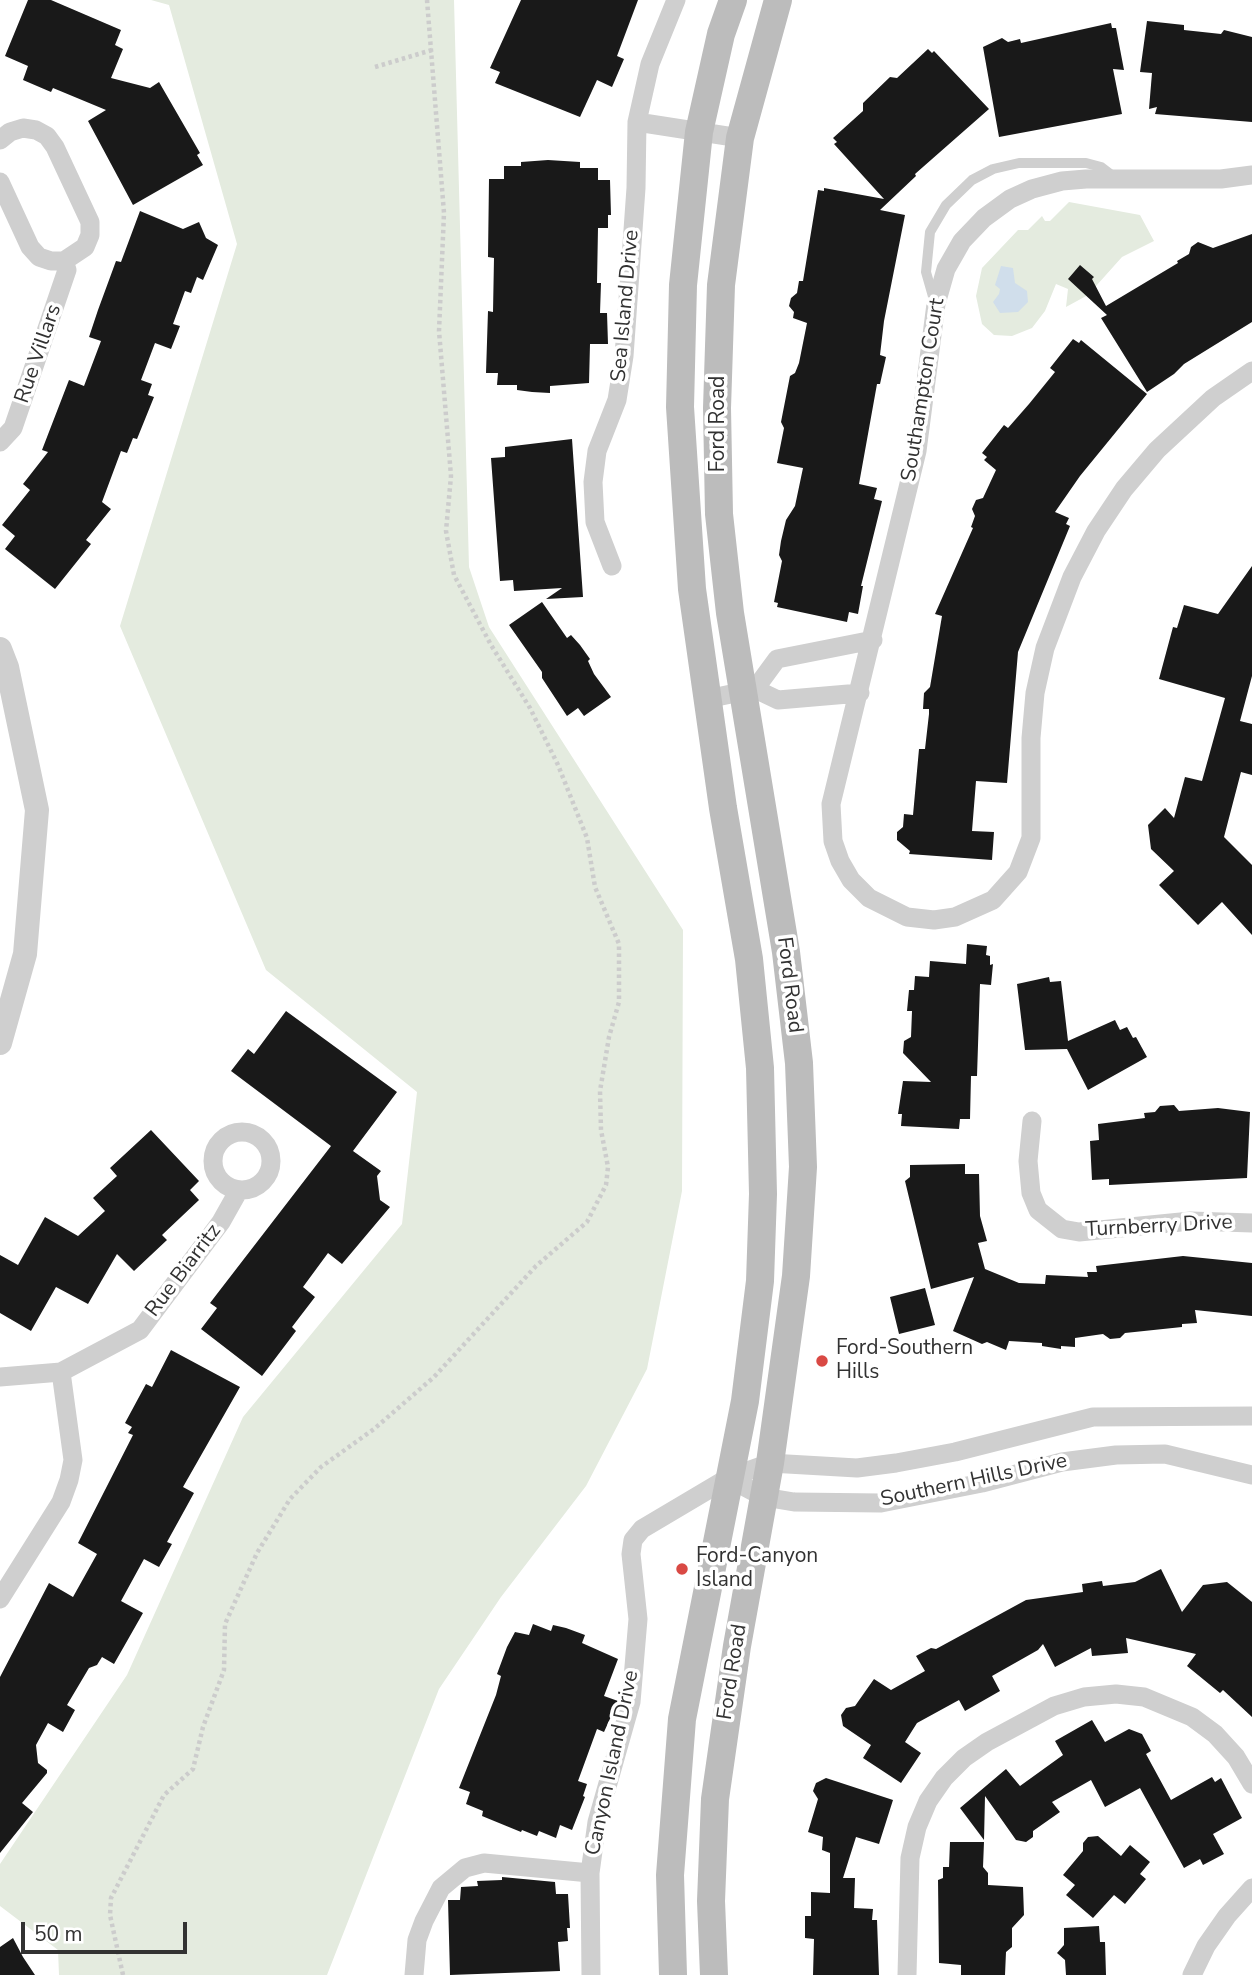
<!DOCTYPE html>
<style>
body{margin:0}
#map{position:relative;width:1252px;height:1975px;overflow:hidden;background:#fff;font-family:"Nunito Sans",sans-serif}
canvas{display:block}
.scale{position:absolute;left:21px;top:1922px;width:166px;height:32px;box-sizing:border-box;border:4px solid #323232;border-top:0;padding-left:9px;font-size:21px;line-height:24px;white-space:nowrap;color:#323232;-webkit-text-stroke:5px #fff;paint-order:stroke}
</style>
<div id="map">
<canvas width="1252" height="1975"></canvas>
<div class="scale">50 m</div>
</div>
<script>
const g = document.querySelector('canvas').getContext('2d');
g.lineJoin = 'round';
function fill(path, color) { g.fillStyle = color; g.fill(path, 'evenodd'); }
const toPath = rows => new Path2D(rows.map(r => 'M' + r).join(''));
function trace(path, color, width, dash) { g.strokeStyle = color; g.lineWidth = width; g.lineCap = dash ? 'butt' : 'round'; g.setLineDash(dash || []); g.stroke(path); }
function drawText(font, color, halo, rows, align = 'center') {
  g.font = font + ' "Nunito Sans",sans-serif'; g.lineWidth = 7; g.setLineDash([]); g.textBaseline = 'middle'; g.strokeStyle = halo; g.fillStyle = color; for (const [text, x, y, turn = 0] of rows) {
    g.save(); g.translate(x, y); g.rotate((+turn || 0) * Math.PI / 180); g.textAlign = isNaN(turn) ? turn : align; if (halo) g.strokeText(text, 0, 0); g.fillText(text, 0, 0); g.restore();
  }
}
const green = toPath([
 [151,0,454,0,469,567,489,627,683,930,682,1191,647,1369,586,1486,501,1597,439,1689,327,1975,59,1975,58,1950,0,1906,0,1864,127,1675,243,1417,402,1224,417,1092,266,970,120,626,237,244,169,5],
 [1069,202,1140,215,1154,241,1122,257,1088,295,1066,307,1068,289,1056,284,1045,311,1032,328,1012,336,994,335,982,324,976,296,982,268,1018,230,1028,230,1042,216,1045,221,1050,221]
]);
const water = toPath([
 [1001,266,1013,268,1015,283,1027,291,1028,302,1018,312,1000,313,993,302,999,294,1000,289,995,285]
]);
const building = toPath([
 [28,0,51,0,121,30,115,45,123,49,111,78,150,88,159,82,200,153,197,155,203,165,133,205,88,121,106,110,53,88,51,92,23,80,28,66,5,56],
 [521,0,638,0,617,56,624,59,612,87,597,80,580,117,495,83,500,72,490,68],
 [1147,21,1184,25,1184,30,1221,34,1224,30,1252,37,1252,122,1155,114,1157,107,1149,109,1152,73,1140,72],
 [1111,23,1112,28,1116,28,1124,70,1113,69,1122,114,999,137,983,47,1002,38,1008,42,1020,39,1021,43],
 [928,49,932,53,934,51,989,109,915,174,916,176,880,210,905,215,884,321,880,355,886,357,880,384,877,384,859,484,877,488,874,499,882,501,861,586,863,586,858,614,849,612,847,622,777,607,778,603,774,602,782,561,779,555,781,541,786,520,795,506,803,468,777,463,784,428,781,422,790,376,795,373,799,363,807,323,793,318,794,312,789,306,791,298,797,293,799,281,803,281,818,190,824,191,824,188,884,199,834,144,837,142,833,138,863,111,863,103,890,77,897,78],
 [548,160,580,162,580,168,598,168,598,180,610,180,611,215,608,215,608,228,598,228,597,283,601,283,600,313,607,313,608,344,590,344,589,383,550,386,550,393,532,392,517,390,517,385,497,385,498,373,486,373,488,311,493,312,494,258,488,257,489,179,504,179,504,166,521,166,521,162],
 [140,211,183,229,199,222,206,238,218,245,203,280,197,277,191,293,185,291,173,324,180,326,171,349,155,343,141,380,152,384,148,395,154,397,137,439,133,438,127,453,121,451,102,502,111,509,86,540,91,544,55,589,5,549,15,536,2,525,30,490,23,484,48,452,42,450,69,380,84,386,101,341,89,337,98,310,116,261,121,262],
 [1252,234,1252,322,1184,364,1174,374,1147,392,1101,318,1107,315,1068,279,1080,265,1094,277,1092,279,1106,306,1178,263,1177,261,1189,254,1191,247,1198,242,1213,248],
 [1073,339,1079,343,1081,340,1147,394,1080,476,1055,512,1069,518,1066,524,1070,526,1018,652,1007,783,976,781,972,831,994,832,992,860,909,854,910,851,897,840,897,832,903,827,904,814,913,815,919,749,925,749,929,714,929,709,923,709,924,693,930,687,942,616,935,614,973,528,971,527,975,516,972,509,976,500,983,498,996,470,984,460,987,457,982,453,1004,425,1008,428,1029,404,1055,372,1050,368],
 [572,439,583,597,546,599,562,588,514,591,513,580,500,581,491,458,505,457,505,447],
 [1252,566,1252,676,1240,721,1252,724,1252,775,1241,772,1224,837,1252,865,1252,935,1222,902,1198,925,1159,885,1174,871,1151,849,1148,825,1165,808,1174,818,1185,777,1202,781,1225,698,1159,679,1173,627,1177,628,1184,605,1218,614],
 [542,602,567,638,571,635,580,645,590,659,588,661,594,674,611,697,584,716,578,708,567,716,542,678,542,672,509,625],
 [967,944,987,946,986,955,990,956,990,965,993,964,991,985,980,984,977,1076,971,1076,970,1119,960,1119,959,1129,901,1126,902,1114,898,1114,903,1081,931,1082,903,1053,904,1041,911,1037,912,1011,907,1011,909,990,914,990,915,976,929,977,930,961,966,964],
 [1049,977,1050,982,1061,981,1068,1041,1115,1020,1120,1030,1127,1027,1133,1038,1136,1037,1147,1057,1088,1090,1067,1049,1025,1050,1017,984],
 [286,1011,397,1092,353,1151,381,1171,377,1176,380,1200,390,1207,342,1264,328,1253,303,1287,315,1297,292,1327,296,1331,262,1376,201,1329,217,1308,210,1303,331,1146,231,1071,248,1049,254,1054],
 [1174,1105,1179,1111,1218,1108,1250,1112,1247,1178,1109,1185,1109,1179,1092,1180,1090,1141,1099,1140,1098,1124,1145,1118,1144,1113,1155,1112,1160,1106],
 [151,1130,199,1181,190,1190,199,1200,162,1235,167,1240,134,1271,117,1254,88,1304,56,1287,31,1331,0,1313,0,1255,18,1265,45,1217,78,1236,105,1211,93,1198,117,1176,110,1168],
 [965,1164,965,1174,979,1174,980,1216,987,1241,978,1243,985,1269,1019,1283,1045,1284,1046,1275,1088,1277,1087,1272,1097,1272,1096,1266,1183,1256,1252,1263,1252,1316,1195,1310,1197,1323,1182,1324,1182,1327,1125,1333,1120,1338,1110,1339,1103,1334,1075,1338,1075,1347,1061,1346,1061,1349,1042,1346,1042,1343,1009,1341,1006,1350,987,1342,982,1344,953,1331,974,1277,931,1289,905,1181,910,1177,910,1165],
 [925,1288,935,1325,899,1334,890,1297],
 [171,1350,240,1387,183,1487,194,1493,167,1542,172,1544,159,1567,144,1559,121,1601,143,1613,114,1664,102,1657,97,1665,89,1668,67,1705,75,1710,63,1732,48,1723,36,1745,38,1763,47,1770,47,1773,22,1803,33,1812,0,1853,0,1677,49,1583,73,1597,97,1554,78,1543,133,1435,128,1433,132,1427,125,1423,146,1384,152,1387],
 [1161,1569,1182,1612,1203,1585,1227,1582,1252,1602,1252,1717,1223,1690,1220,1693,1187,1666,1196,1654,1126,1638,1128,1653,1092,1656,1091,1648,1055,1667,1043,1644,1038,1650,992,1676,1000,1691,965,1711,959,1700,917,1723,905,1742,921,1753,901,1783,863,1758,871,1745,843,1726,841,1715,846,1708,855,1706,874,1679,891,1690,925,1671,916,1656,931,1648,936,1649,1026,1600,1083,1592,1082,1584,1102,1581,1103,1586,1135,1582],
 [533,1624,551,1631,553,1625,566,1628,585,1635,582,1643,618,1659,604,1696,618,1701,604,1732,597,1729,578,1781,587,1784,583,1796,585,1797,572,1830,560,1825,556,1838,539,1831,537,1836,522,1830,521,1832,482,1816,483,1811,466,1804,470,1792,459,1788,496,1695,501,1676,497,1674,507,1647,515,1632,529,1635],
 [1092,1720,1105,1742,1129,1729,1142,1734,1151,1751,1146,1754,1171,1800,1212,1777,1215,1782,1221,1778,1242,1818,1213,1834,1224,1854,1203,1865,1200,1859,1184,1868,1140,1788,1105,1807,1091,1780,1052,1802,1060,1812,1033,1831,1033,1837,1026,1842,1016,1840,985,1796,984,1840,960,1808,1006,1769,1020,1786,1063,1755,1055,1741],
 [826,1778,893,1800,879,1844,856,1837,843,1878,855,1878,854,1908,873,1909,872,1920,877,1920,879,1975,813,1975,814,1939,805,1938,805,1916,811,1916,811,1892,830,1893,830,1853,822,1850,823,1837,808,1832,818,1799,813,1791,816,1783],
 [1098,1836,1121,1856,1130,1845,1150,1862,1140,1874,1146,1879,1125,1904,1114,1895,1093,1918,1066,1895,1075,1885,1063,1875,1083,1851,1083,1843,1088,1837],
 [950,1842,984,1842,983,1867,988,1873,988,1885,1023,1887,1024,1915,1012,1928,1012,1947,1006,1952,1005,1975,961,1975,961,1965,939,1963,938,1880,943,1878,943,1867,949,1867],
 [502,1877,555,1882,556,1894,568,1894,570,1928,567,1928,568,1941,558,1942,560,1971,450,1975,448,1900,460,1900,461,1887,478,1886,477,1881,502,1880],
 [1099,1926,1100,1942,1105,1942,1106,1975,1066,1975,1065,1960,1057,1953,1064,1945,1064,1928],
 [13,1938,23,1957,35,1975,0,1975,0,1947]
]);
const path = toPath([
 [375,67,432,50],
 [123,1975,110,1915,111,1898,164,1795,193,1769,203,1727,224,1670,225,1624,257,1553,290,1499,321,1467,374,1429,434,1377,536,1266,587,1222,606,1185,608,1167,601,1130,600,1091,609,1037,619,1002,619,944,595,887,587,838,558,765,530,708,491,645,454,575,446,531,451,476,439,331,444,213,427,0]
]);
const service = toPath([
 [934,300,926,272,930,232,946,205,972,180,993,169,1019,163,1086,163,1101,167,1114,177]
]);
const minor = toPath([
 [637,122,740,138],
 [0,140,10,132,23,128,36,130,47,136,55,147,90,222,90,235,85,247,64,261,51,261,39,257,30,247,0,182],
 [1252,175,1221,179,1086,179,1062,181,1032,189,1010,199,984,218,962,241,946,269,936,304,917,451,831,804,833,841,840,861,851,880,869,898,907,917,934,920,955,917,993,900,1018,872,1031,838,1031,738,1035,693,1045,648,1072,577,1096,531,1124,489,1157,450,1213,398,1252,371],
 [0,442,13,428,67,270,64,261],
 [612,566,595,522,593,482,597,451,617,400,624,356,636,188,637,122,650,64,676,0],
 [755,689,778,700,860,693],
 [707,699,755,689,777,659,873,640],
 [1032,1121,1028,1161,1031,1193,1038,1210,1062,1229,1079,1232,1191,1221,1252,1223],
 '213 1161a29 29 0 1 1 58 0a29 29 0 1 1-58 0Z',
 [0,1377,61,1372,140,1330,221,1222,239,1190],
 [728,1478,764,1497,794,1502,881,1503,982,1483,1062,1462,1116,1455,1165,1454,1252,1475],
 [0,1599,61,1502,69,1480,73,1460,61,1372],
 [414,1975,417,1940,424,1921,441,1888,465,1868,484,1863,590,1873],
 [591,1975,590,1873,597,1822,631,1702,638,1619,631,1554,633,1540,642,1529,728,1478,770,1463,857,1468,896,1463,955,1452,1093,1417,1252,1416],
 [907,1975,910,1858,917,1827,928,1801,944,1778,964,1758,987,1742,1054,1706,1084,1697,1116,1694,1144,1697,1192,1717,1215,1734,1236,1757,1252,1784],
 [1192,1975,1206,1946,1227,1916,1252,1888]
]);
const tertiary = toPath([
 [0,649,7,667,37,810,25,954,0,1043]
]);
const secondary = toPath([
 [673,1975,670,1875,682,1719,745,1401,760,1281,763,1194,760,1068,749,959,723,808,692,589,680,407,683,285,699,132,721,34,733,0],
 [714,1975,711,1901,715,1799,737,1646,770,1463,796,1276,803,1167,799,1063,786,952,730,613,719,514,717,408,721,285,740,138,778,0]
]);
const markers = [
 [822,1361,7,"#d94944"],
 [682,1569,7,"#d94944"]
];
const streetNames = [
 ["Sea Island Drive",626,306,-85],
 ["Rue Villars",39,354,-71],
 ["Southampton Court",924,390,-81],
 ["Ford Road",719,424,-90],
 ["Ford Road",789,985,83],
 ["Turnberry Drive",1159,1227,-3],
 ["Rue Biarritz",184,1271,-53],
 ["Southern Hills Drive",974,1481,-12],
 ["Ford Road",733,1672,-81],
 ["Canyon Island Drive",613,1763,-78]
];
const poiNames = [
 ["Ford-Southern",836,1349],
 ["Hills",836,1373],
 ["Ford-Canyon",696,1557],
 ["Island",696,1581]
];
fill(green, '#e4ebdf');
fill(water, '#d0deeb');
fill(building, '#191919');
trace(path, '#ccc', 4.5, [3.5, 3.5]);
trace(service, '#cfcfcf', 10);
trace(minor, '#cfcfcf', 19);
trace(tertiary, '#cfcfcf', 24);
trace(secondary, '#bcbcbc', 28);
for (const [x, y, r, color] of markers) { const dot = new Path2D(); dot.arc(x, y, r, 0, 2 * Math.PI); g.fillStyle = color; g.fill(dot); trace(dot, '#fff', 2.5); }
drawText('21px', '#323232', '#fff', streetNames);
drawText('21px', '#323232', '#fff', poiNames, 'left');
</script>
